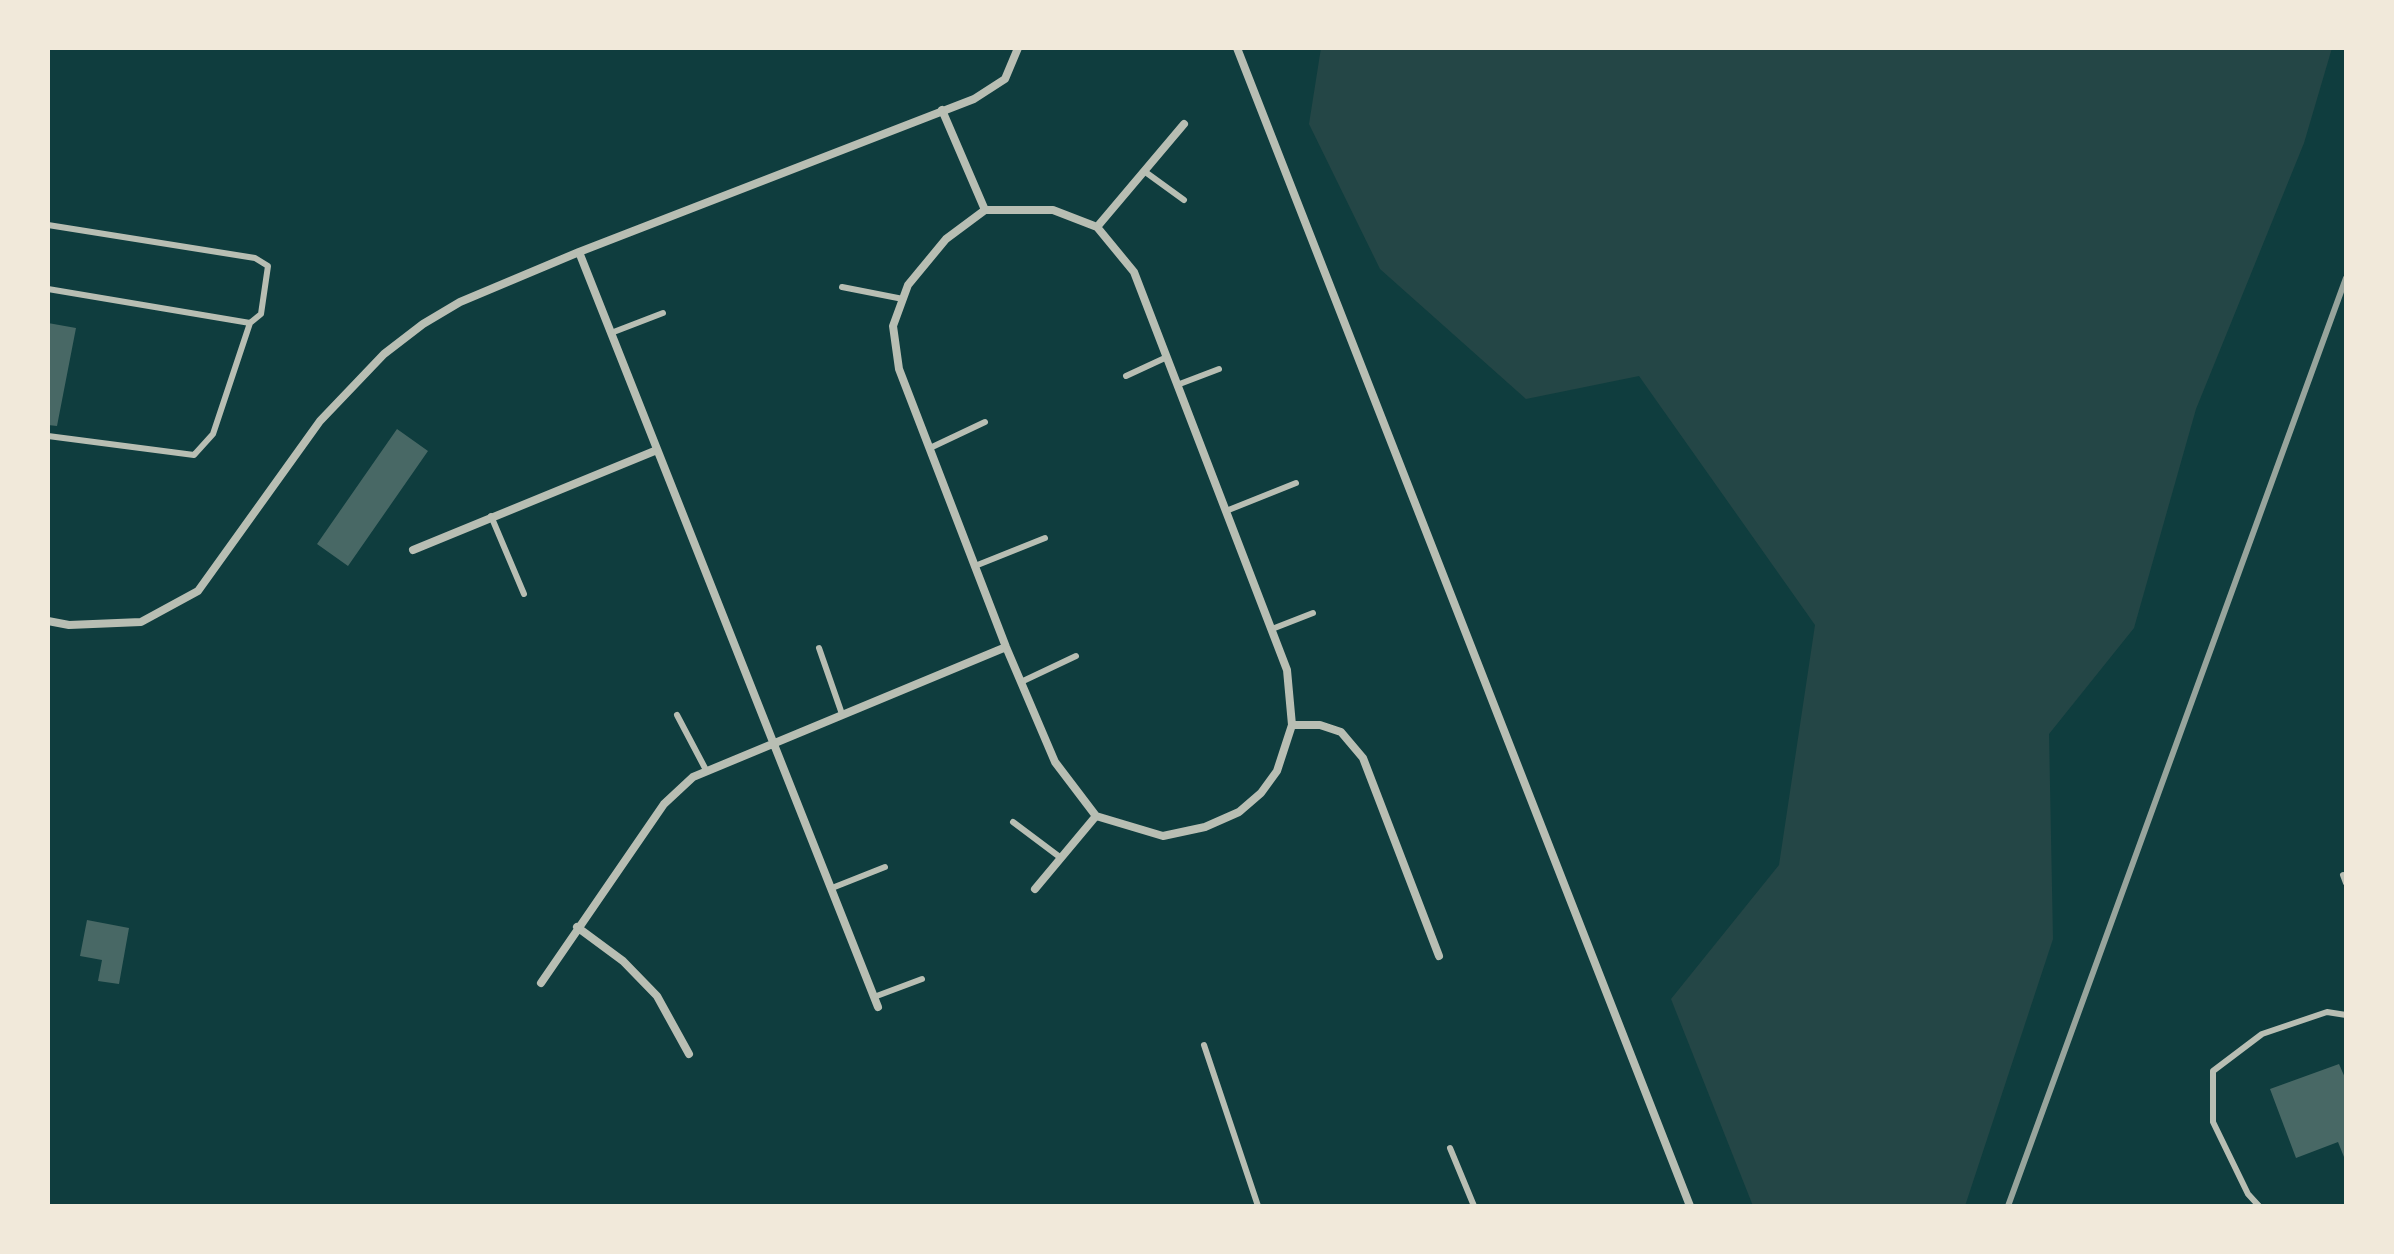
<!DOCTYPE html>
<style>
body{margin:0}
#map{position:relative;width:2394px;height:1254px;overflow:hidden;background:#0f3d3e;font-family:Karla,sans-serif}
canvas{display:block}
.frame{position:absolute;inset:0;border:50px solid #f1e9da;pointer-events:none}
</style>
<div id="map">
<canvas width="2394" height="1254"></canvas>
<div class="frame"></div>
</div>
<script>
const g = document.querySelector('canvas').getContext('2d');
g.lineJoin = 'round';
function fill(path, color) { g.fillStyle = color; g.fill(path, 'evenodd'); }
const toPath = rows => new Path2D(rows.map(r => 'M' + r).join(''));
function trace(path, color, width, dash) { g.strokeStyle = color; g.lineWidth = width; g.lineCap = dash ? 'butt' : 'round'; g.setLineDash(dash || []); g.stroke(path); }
const green = toPath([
 [1321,48,2332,48,2304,143,2196,409,2134,628,2049,734,2053,939,1965,1206,1753,1206,1671,999,1779,865,1815,625,1639,376,1526,399,1380,269,1309,124]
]);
const building = toPath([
 [48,323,76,328,57,426,48,425],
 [397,429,428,451,348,566,317,544],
 [87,920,129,928,119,984,98,981,102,960,80,956],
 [2339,1064,2346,1080,2346,1162,2338,1142,2296,1158,2270,1089]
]);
const service = toPath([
 [1144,171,1184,200],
 [48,225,255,258,268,266,261,314,250,323,48,289],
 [842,287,903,299],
 [611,333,663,313],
 [1126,376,1167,357],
 [1177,385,1219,369],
 [48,436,194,455,213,434,250,323],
 [930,448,985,422],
 [1226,511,1296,483],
 [491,516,524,594],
 [975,566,1045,538],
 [1272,629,1313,613],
 [819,648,842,714],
 [1021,682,1076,656],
 [677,715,706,770],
 [1013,822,1061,858],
 [2343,875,2346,883],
 [832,888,885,867],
 [874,997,922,979],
 [1204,1045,1258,1206],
 [1450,1148,1474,1206],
 [2259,1206,2248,1194,2213,1122,2213,1071,2262,1034,2327,1012,2346,1015]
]);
const minor = toPath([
 [1237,48,1690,1206],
 [942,110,985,210],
 [985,210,1053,210,1097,227,1134,272,1287,670,1292,725,1277,771,1261,793,1239,812,1205,827,1163,836,1096,816,1055,762,1006,647,899,369,893,326,908,285,946,239,985,210],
 [1097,227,1184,124],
 [579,252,878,1007],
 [413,550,657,450],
 [48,621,69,625,141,622,198,591,320,421,384,354,423,324,460,302,579,252,974,99,1005,79,1018,48],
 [1292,725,1320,725,1341,732,1363,758,1439,956],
 [1035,889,1096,816],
 [577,927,623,961,657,996,689,1054],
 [541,983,664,804,693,777,1006,647]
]);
const rail = toPath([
 [2008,1206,2346,278]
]);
fill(green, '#244646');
fill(building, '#486865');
trace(service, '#b8beb3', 6);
trace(minor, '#b8beb3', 8);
trace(rail, '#97a49c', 6);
</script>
